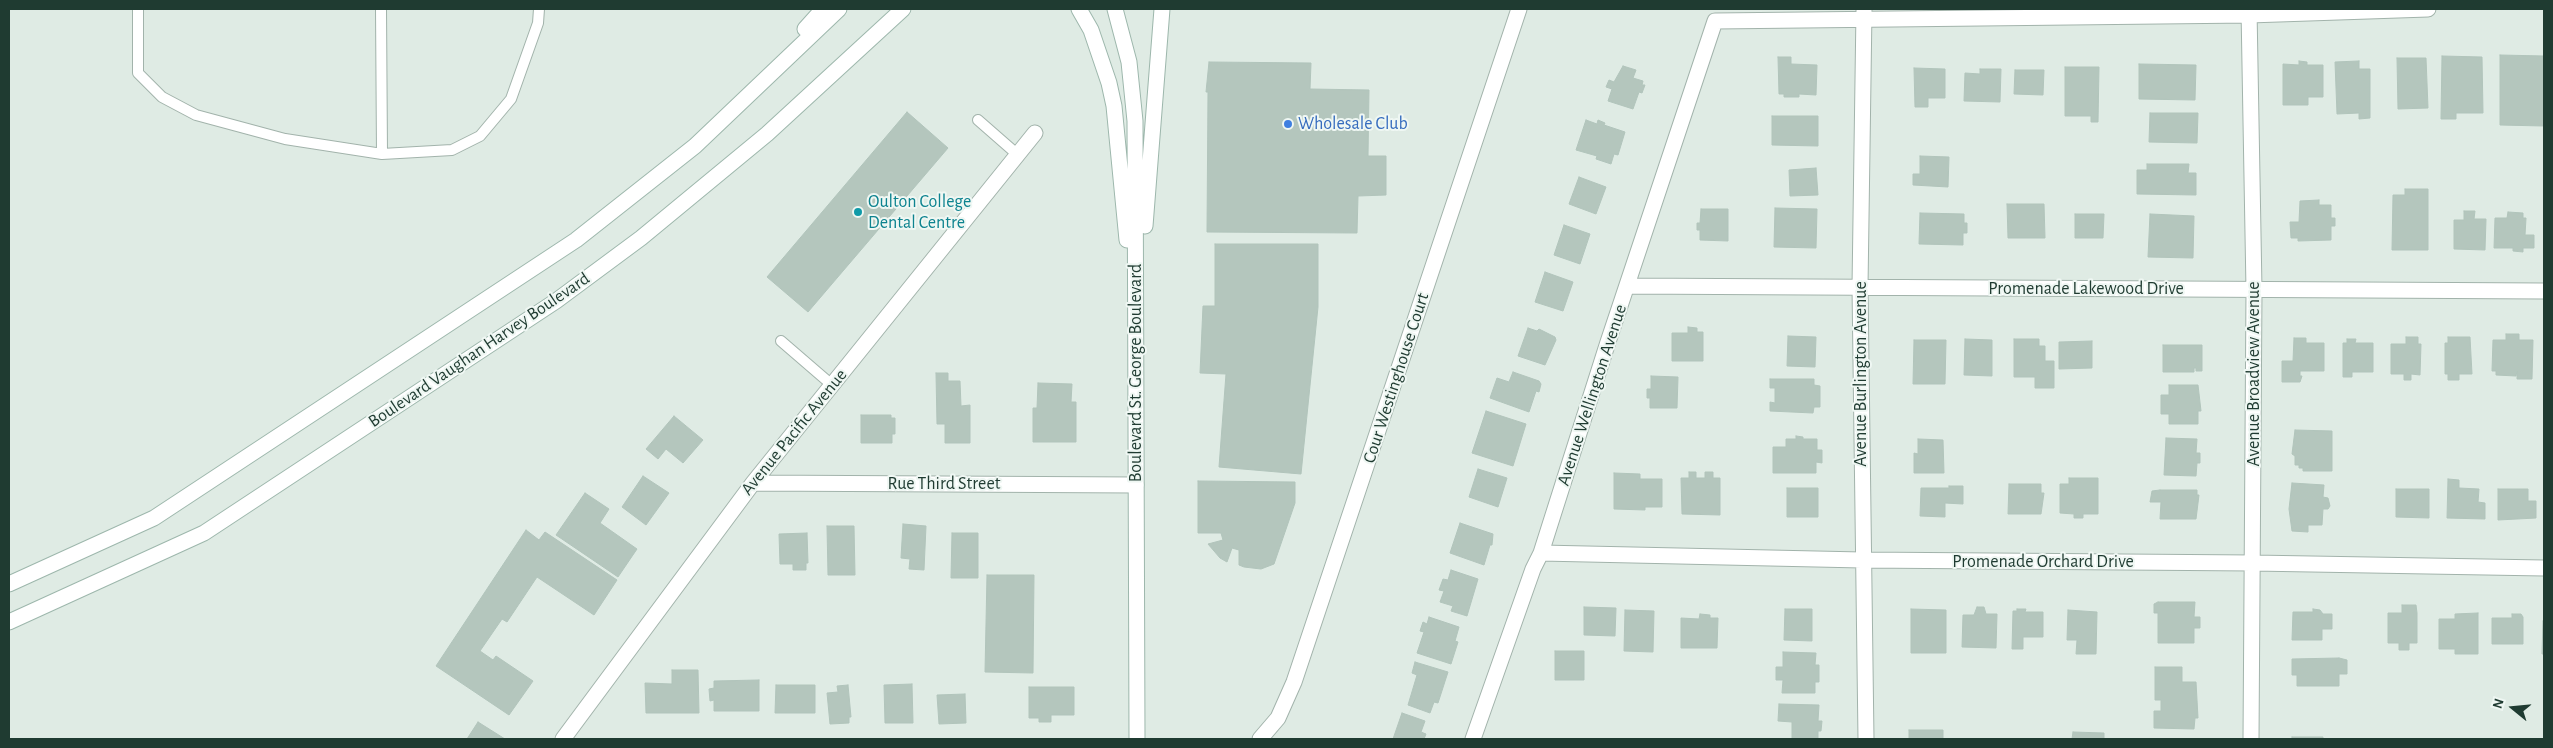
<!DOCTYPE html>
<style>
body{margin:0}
#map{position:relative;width:2553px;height:748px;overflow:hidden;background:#dfebe4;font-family:"Alegreya Sans",sans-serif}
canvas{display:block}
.frame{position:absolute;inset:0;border:10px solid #1f3b31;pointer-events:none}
.north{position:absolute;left:2488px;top:683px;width:50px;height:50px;-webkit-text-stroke:4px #eff7f3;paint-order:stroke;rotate:287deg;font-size:14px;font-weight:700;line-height:20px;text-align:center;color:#1f3b31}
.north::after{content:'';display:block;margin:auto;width:18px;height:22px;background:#1f3b31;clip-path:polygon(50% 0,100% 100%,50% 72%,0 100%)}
</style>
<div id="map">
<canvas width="2553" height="748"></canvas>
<div class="frame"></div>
<div class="north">N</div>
</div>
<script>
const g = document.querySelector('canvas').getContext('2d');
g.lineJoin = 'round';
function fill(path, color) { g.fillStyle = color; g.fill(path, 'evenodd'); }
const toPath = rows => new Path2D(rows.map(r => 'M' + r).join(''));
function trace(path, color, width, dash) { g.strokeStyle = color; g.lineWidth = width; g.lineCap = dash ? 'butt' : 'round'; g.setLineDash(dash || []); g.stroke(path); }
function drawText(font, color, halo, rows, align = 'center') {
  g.font = font + ' "Alegreya Sans",sans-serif'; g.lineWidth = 4; g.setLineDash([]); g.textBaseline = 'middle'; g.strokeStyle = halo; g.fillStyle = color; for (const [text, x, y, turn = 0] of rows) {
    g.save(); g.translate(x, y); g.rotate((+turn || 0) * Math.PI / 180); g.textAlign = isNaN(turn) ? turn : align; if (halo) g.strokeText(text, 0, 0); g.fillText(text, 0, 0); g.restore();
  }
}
const building = toPath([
 [2500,55,2544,56,2544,126,2500,125,2500,55],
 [2442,56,2482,57,2483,113,2456,113,2456,119,2441,119,2442,56],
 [1778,57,1791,57,1791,64,1817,65,1816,95,1799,94,1799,97,1784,97,1784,94,1779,94,1778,57],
 [2397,58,2426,58,2428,108,2398,109,2397,58],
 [2299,61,2307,62,2307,65,2323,65,2323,97,2308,97,2308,105,2283,105,2283,64,2299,65,2299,61],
 [2359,61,2359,69,2370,69,2370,118,2359,119,2359,113,2337,114,2335,62,2359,61],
 [1209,62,1311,63,1310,89,1369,90,1368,156,1386,156,1386,195,1358,196,1357,233,1207,232,1208,92,1206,92,1209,62],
 [2139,64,2196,65,2195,100,2139,99,2139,64],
 [1623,66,1636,70,1633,78,1643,81,1642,85,1645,85,1642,93,1639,92,1633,109,1608,101,1612,89,1606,87,1609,80,1614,82,1623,66],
 [2065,67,2099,67,2098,122,2091,122,2091,116,2065,116,2065,67],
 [1914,68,1945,69,1945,98,1928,98,1928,107,1915,107,1914,68],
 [1980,69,2001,69,2000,102,1964,101,1965,73,1980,74,1980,69],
 [2015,70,2044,70,2043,95,2014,94,2015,70],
 [907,112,948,148,808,312,767,277,907,112],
 [2150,113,2198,113,2197,143,2149,142,2150,113],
 [1772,116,1818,116,1818,146,1772,145,1772,116],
 [1586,120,1597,124,1598,120,1605,123,1604,125,1625,132,1618,155,1614,154,1611,164,1596,159,1597,156,1576,150,1586,120],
 [1920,156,1949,157,1948,187,1913,185,1913,174,1920,174,1920,156],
 [2147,164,2189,164,2188,173,2196,173,2196,195,2137,194,2137,170,2147,170,2147,164],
 [1816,168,1818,195,1790,196,1789,170,1816,168],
 [1579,177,1606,187,1596,214,1569,204,1579,177],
 [2405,189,2428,189,2428,250,2392,250,2393,195,2405,195,2405,189],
 [2319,200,2319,205,2331,205,2331,218,2335,218,2335,226,2331,226,2331,240,2298,241,2298,238,2291,238,2290,222,2299,222,2300,201,2319,200],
 [2007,204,2044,204,2045,238,2008,238,2007,204],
 [1775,208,1817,209,1816,248,1774,247,1775,208],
 [1701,209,1728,209,1728,241,1700,240,1700,230,1697,230,1697,223,1700,223,1701,209],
 [2464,211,2475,211,2474,219,2486,219,2485,250,2454,249,2454,220,2464,220,2464,211],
 [2508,212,2523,213,2523,218,2526,218,2525,235,2534,235,2534,248,2523,248,2523,252,2513,251,2513,248,2494,248,2495,218,2507,218,2508,212],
 [1920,213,1964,214,1964,223,1967,223,1967,233,1963,233,1963,245,1919,244,1920,213],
 [2075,214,2104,214,2103,238,2075,238,2075,214],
 [2150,214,2194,216,2193,258,2148,257,2150,214],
 [1564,225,1590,234,1580,264,1554,255,1564,225],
 [1215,244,1318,244,1318,307,1301,474,1219,467,1226,374,1200,373,1203,306,1215,306,1215,244],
 [1545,272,1573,282,1563,311,1535,302,1545,272],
 [1688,327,1697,328,1697,332,1703,332,1703,361,1672,361,1672,333,1688,333,1688,327],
 [1528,328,1537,331,1539,329,1555,337,1556,340,1545,365,1518,356,1528,328],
 [2506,334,2519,334,2519,340,2533,340,2532,379,2517,379,2517,371,2516,376,2496,375,2496,371,2492,371,2493,340,2506,340,2506,334],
 [1788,336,1816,337,1815,367,1787,366,1788,336],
 [2406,337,2418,337,2418,344,2421,344,2420,375,2411,374,2411,380,2404,380,2404,374,2391,374,2391,344,2406,344,2406,337],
 [2448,337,2470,337,2472,374,2459,374,2459,380,2448,380,2448,374,2445,374,2445,343,2448,343,2448,337],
 [2294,338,2306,338,2306,343,2324,343,2324,371,2300,371,2300,376,2302,376,2300,382,2282,382,2282,361,2293,361,2294,338],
 [1965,339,1992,340,1992,376,1964,375,1965,339],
 [2014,339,2039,339,2039,346,2045,346,2045,361,2054,361,2054,388,2035,388,2035,377,2014,377,2014,339],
 [2347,339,2356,339,2355,343,2373,343,2373,372,2352,372,2352,377,2343,377,2343,343,2347,343,2347,339],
 [1914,340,1946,340,1945,384,1913,384,1914,340],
 [2092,341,2092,368,2059,369,2059,342,2092,341],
 [2163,345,2202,345,2202,371,2196,371,2196,368,2194,368,2194,372,2163,372,2163,345],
 [1513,372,1539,381,1541,384,1539,392,1536,391,1529,412,1490,398,1497,378,1509,382,1513,372],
 [936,373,948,373,948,381,960,381,961,406,970,405,970,443,945,443,945,424,937,424,936,373],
 [1651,376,1678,377,1677,408,1650,408,1650,398,1647,398,1647,389,1651,389,1651,376],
 [1770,379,1814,379,1814,385,1820,386,1820,407,1814,407,1813,413,1770,411,1770,402,1775,403,1775,388,1770,388,1770,379],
 [1038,383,1072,384,1071,402,1076,402,1076,442,1033,442,1033,408,1037,408,1038,383],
 [2169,385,2198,385,2201,411,2198,411,2198,424,2169,424,2169,414,2161,414,2161,395,2169,395,2169,385],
 [1486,411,1526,424,1513,466,1472,453,1486,411],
 [861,415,891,415,891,418,895,418,895,434,892,434,892,443,861,443,861,415],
 [674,416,703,440,683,463,666,449,658,459,646,449,674,416],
 [2295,430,2332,431,2332,471,2303,471,2303,468,2299,468,2299,465,2295,465,2295,456,2292,454,2295,430],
 [1796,436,1803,437,1803,439,1817,439,1817,450,1822,450,1822,463,1816,462,1816,473,1773,473,1773,447,1786,447,1786,439,1796,439,1796,436],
 [2166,438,2197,439,2196,453,2200,453,2200,463,2197,463,2196,476,2164,475,2166,438],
 [1918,439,1943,440,1944,473,1914,473,1914,453,1918,454,1918,439],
 [1478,469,1507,478,1498,507,1469,497,1478,469],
 [1689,472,1696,472,1696,478,1705,478,1705,472,1713,472,1713,478,1720,478,1720,515,1682,514,1681,478,1689,478,1689,472],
 [1614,473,1640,474,1640,479,1662,479,1662,507,1645,507,1645,510,1614,509,1614,473],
 [643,476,669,493,646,525,622,507,643,476],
 [2069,478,2098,478,2098,514,2083,514,2083,518,2074,518,2074,514,2060,513,2060,484,2069,484,2069,478],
 [2448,479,2459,480,2459,488,2479,489,2478,502,2485,503,2485,519,2447,518,2448,479],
 [1198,481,1295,482,1295,503,1274,564,1261,569,1244,567,1239,565,1239,550,1232,548,1227,562,1220,558,1208,544,1223,540,1221,533,1198,533,1198,481],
 [2292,483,2324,485,2323,497,2328,498,2330,506,2328,509,2323,509,2322,525,2308,525,2308,532,2292,531,2289,509,2292,483],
 [2009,484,2041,484,2041,493,2044,493,2041,514,2008,514,2009,484],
 [1949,486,1963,486,1963,504,1945,503,1945,517,1920,516,1921,488,1949,488,1949,486],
 [1787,488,1818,488,1818,517,1787,517,1787,488],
 [2396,489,2429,489,2429,518,2396,517,2396,489],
 [2498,489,2528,489,2528,501,2536,501,2536,518,2498,520,2498,489],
 [2160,490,2197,490,2197,495,2199,495,2196,519,2160,519,2161,502,2150,502,2152,491,2160,490],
 [585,493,609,509,600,523,637,549,618,577,556,535,585,493],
 [1460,523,1493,534,1492,545,1490,545,1484,565,1450,553,1460,523],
 [903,524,926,526,924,570,909,569,910,559,901,558,903,524],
 [827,526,854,526,855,575,828,575,827,526],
 [526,530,539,540,545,532,617,580,594,615,537,577,507,622,502,619,480,651,493,660,496,656,533,681,509,715,436,666,526,530],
 [807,533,808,563,806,563,806,570,793,570,793,564,780,564,779,534,807,533],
 [952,533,978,533,978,578,951,578,952,533],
 [1451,570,1478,579,1467,616,1451,611,1453,606,1440,602,1444,591,1439,590,1443,579,1448,580,1451,570],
 [987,575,1034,575,1033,673,985,672,987,575],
 [2158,602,2195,602,2194,617,2200,617,2200,628,2194,628,2194,643,2158,643,2158,613,2154,613,2154,604,2158,602],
 [2402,605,2416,605,2417,613,2417,643,2409,643,2409,650,2399,650,2399,643,2388,643,2388,613,2402,613,2402,605],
 [1584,607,1616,608,1615,636,1584,635,1584,607],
 [1977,607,1984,607,1986,614,1997,614,1996,648,1962,647,1963,615,1974,615,1977,607],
 [1785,609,1812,609,1812,641,1784,640,1785,609],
 [1911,609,1946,610,1946,653,1911,653,1911,609],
 [2017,609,2026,609,2025,612,2043,612,2043,637,2023,637,2023,649,2012,649,2013,611,2017,611,2017,609],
 [2313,609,2320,610,2323,614,2332,614,2332,629,2322,629,2322,640,2292,640,2293,612,2313,612,2313,609],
 [1625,610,1654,611,1653,652,1624,651,1625,610],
 [2068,610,2097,612,2096,654,2076,654,2077,640,2067,640,2068,610],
 [2478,613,2478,654,2455,654,2455,649,2439,649,2439,619,2455,619,2455,614,2478,613],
 [1700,614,1710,615,1710,618,1718,618,1717,648,1681,648,1681,618,1699,619,1700,614],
 [2512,614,2521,614,2523,617,2523,644,2492,644,2492,618,2512,618,2512,614],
 [1429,617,1459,627,1455,641,1458,642,1451,664,1417,653,1424,632,1420,631,1423,622,1427,624,1429,617],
 [2543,621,2544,621,2544,654,2542,654,2543,621],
 [1555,651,1584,651,1584,680,1555,680,1555,651],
 [1783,652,1816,653,1815,665,1819,665,1819,682,1815,682,1815,693,1782,693,1783,680,1776,680,1776,667,1783,667,1783,652],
 [2339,658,2347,660,2347,674,2339,674,2339,686,2297,686,2297,675,2292,675,2292,659,2339,658],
 [1415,662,1448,672,1438,703,1434,702,1430,713,1408,705,1417,675,1412,673,1415,662],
 [2155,667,2182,667,2182,682,2196,682,2198,718,2195,718,2194,729,2154,728,2154,711,2161,711,2161,700,2155,700,2155,667],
 [672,670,698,670,699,713,646,713,645,683,672,684,672,670],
 [759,680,759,711,714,711,714,700,710,701,709,689,714,688,714,681,759,680],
 [912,684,913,723,885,723,884,685,912,684],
 [776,685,815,685,815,713,775,713,776,685],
 [848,685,851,717,849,717,849,723,830,724,827,693,838,692,837,686,848,685],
 [1029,687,1074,687,1074,715,1051,715,1051,722,1039,722,1039,718,1029,718,1029,687],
 [965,694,966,723,939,724,937,695,965,694],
 [1779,704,1819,705,1818,721,1822,721,1821,731,1818,731,1818,739,1792,739,1792,722,1778,721,1779,704],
 [1402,713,1425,721,1421,732,1426,734,1424,739,1393,739,1402,713],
 [478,722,505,739,467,739,478,722],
 [1909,730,1943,730,1943,739,1909,739,1909,730],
 [2073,732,2104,733,2104,739,2072,739,2073,732],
 [2292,737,2323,737,2323,739,2292,739,2292,737]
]);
const lane = toPath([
 [138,9,138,73,162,97,196,115,285,139,382,154,452,150,480,136,511,99,538,23,539,9],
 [381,9,382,154],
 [978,120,1018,155],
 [781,341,832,385]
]);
const street = toPath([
 [2249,9,2254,290,2251,739],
 [1864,10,1860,287,1866,739],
 [1627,286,2544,291],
 [753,483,1136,485],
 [1541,553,1862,560,2253,563,2544,568],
 [563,739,753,483,1035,133],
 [1260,739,1278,718,1294,682,1519,9],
 [1473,739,1533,569,1541,553,1608,342,1715,21,2249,15,2428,9]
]);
const secondary = toPath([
 [1079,9,1091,30,1109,83,1114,106,1127,240],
 [1115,9,1129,62,1135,121,1137,739],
 [805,29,823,9],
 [1145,226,1162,9],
 [9,584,154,518,576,240,695,146,839,9],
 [9,622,204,533,556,301,641,238,767,134,903,9]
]);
const markers = [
 [1288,124,5,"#3f7fe0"],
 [858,212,5,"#0f9aa8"]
];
const shopNames = [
 ["Wholesale Club",1298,124]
];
const cultureNames = [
 ["Oulton College",868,202],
 ["Dental Centre",868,223]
];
const streetNames = [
 ["Promenade Lakewood Drive",2086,289],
 ["Boulevard Vaughan Harvey Boulevard",479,350,-34],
 ["Boulevard St. George Boulevard",1136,373,-90],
 ["Avenue Burlington Avenue",1861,374,-90],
 ["Avenue Broadview Avenue",2254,374,-90],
 ["Cour Westinghouse Court",1396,378,-72],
 ["Avenue Wellington Avenue",1592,395,-72],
 ["Avenue Pacific Avenue",794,432,-51],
 ["Rue Third Street",944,484],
 ["Promenade Orchard Drive",2043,562]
];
fill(building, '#b4c6bd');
trace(building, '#b1c4bb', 1);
trace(lane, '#a2b3ab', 12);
trace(street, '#a2b3ab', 17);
trace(secondary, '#9db7ac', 17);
trace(lane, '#fff', 10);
trace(street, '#fff', 15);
trace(secondary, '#fff', 15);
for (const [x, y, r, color] of markers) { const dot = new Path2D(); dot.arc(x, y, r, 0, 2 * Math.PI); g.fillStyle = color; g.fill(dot); trace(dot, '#eff7f3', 2); }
drawText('18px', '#366cbe', '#eff7f3', shopNames, 'left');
drawText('18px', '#0d838f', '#eff7f3', cultureNames, 'left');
drawText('18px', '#1f3b31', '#eff7f3', streetNames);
</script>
